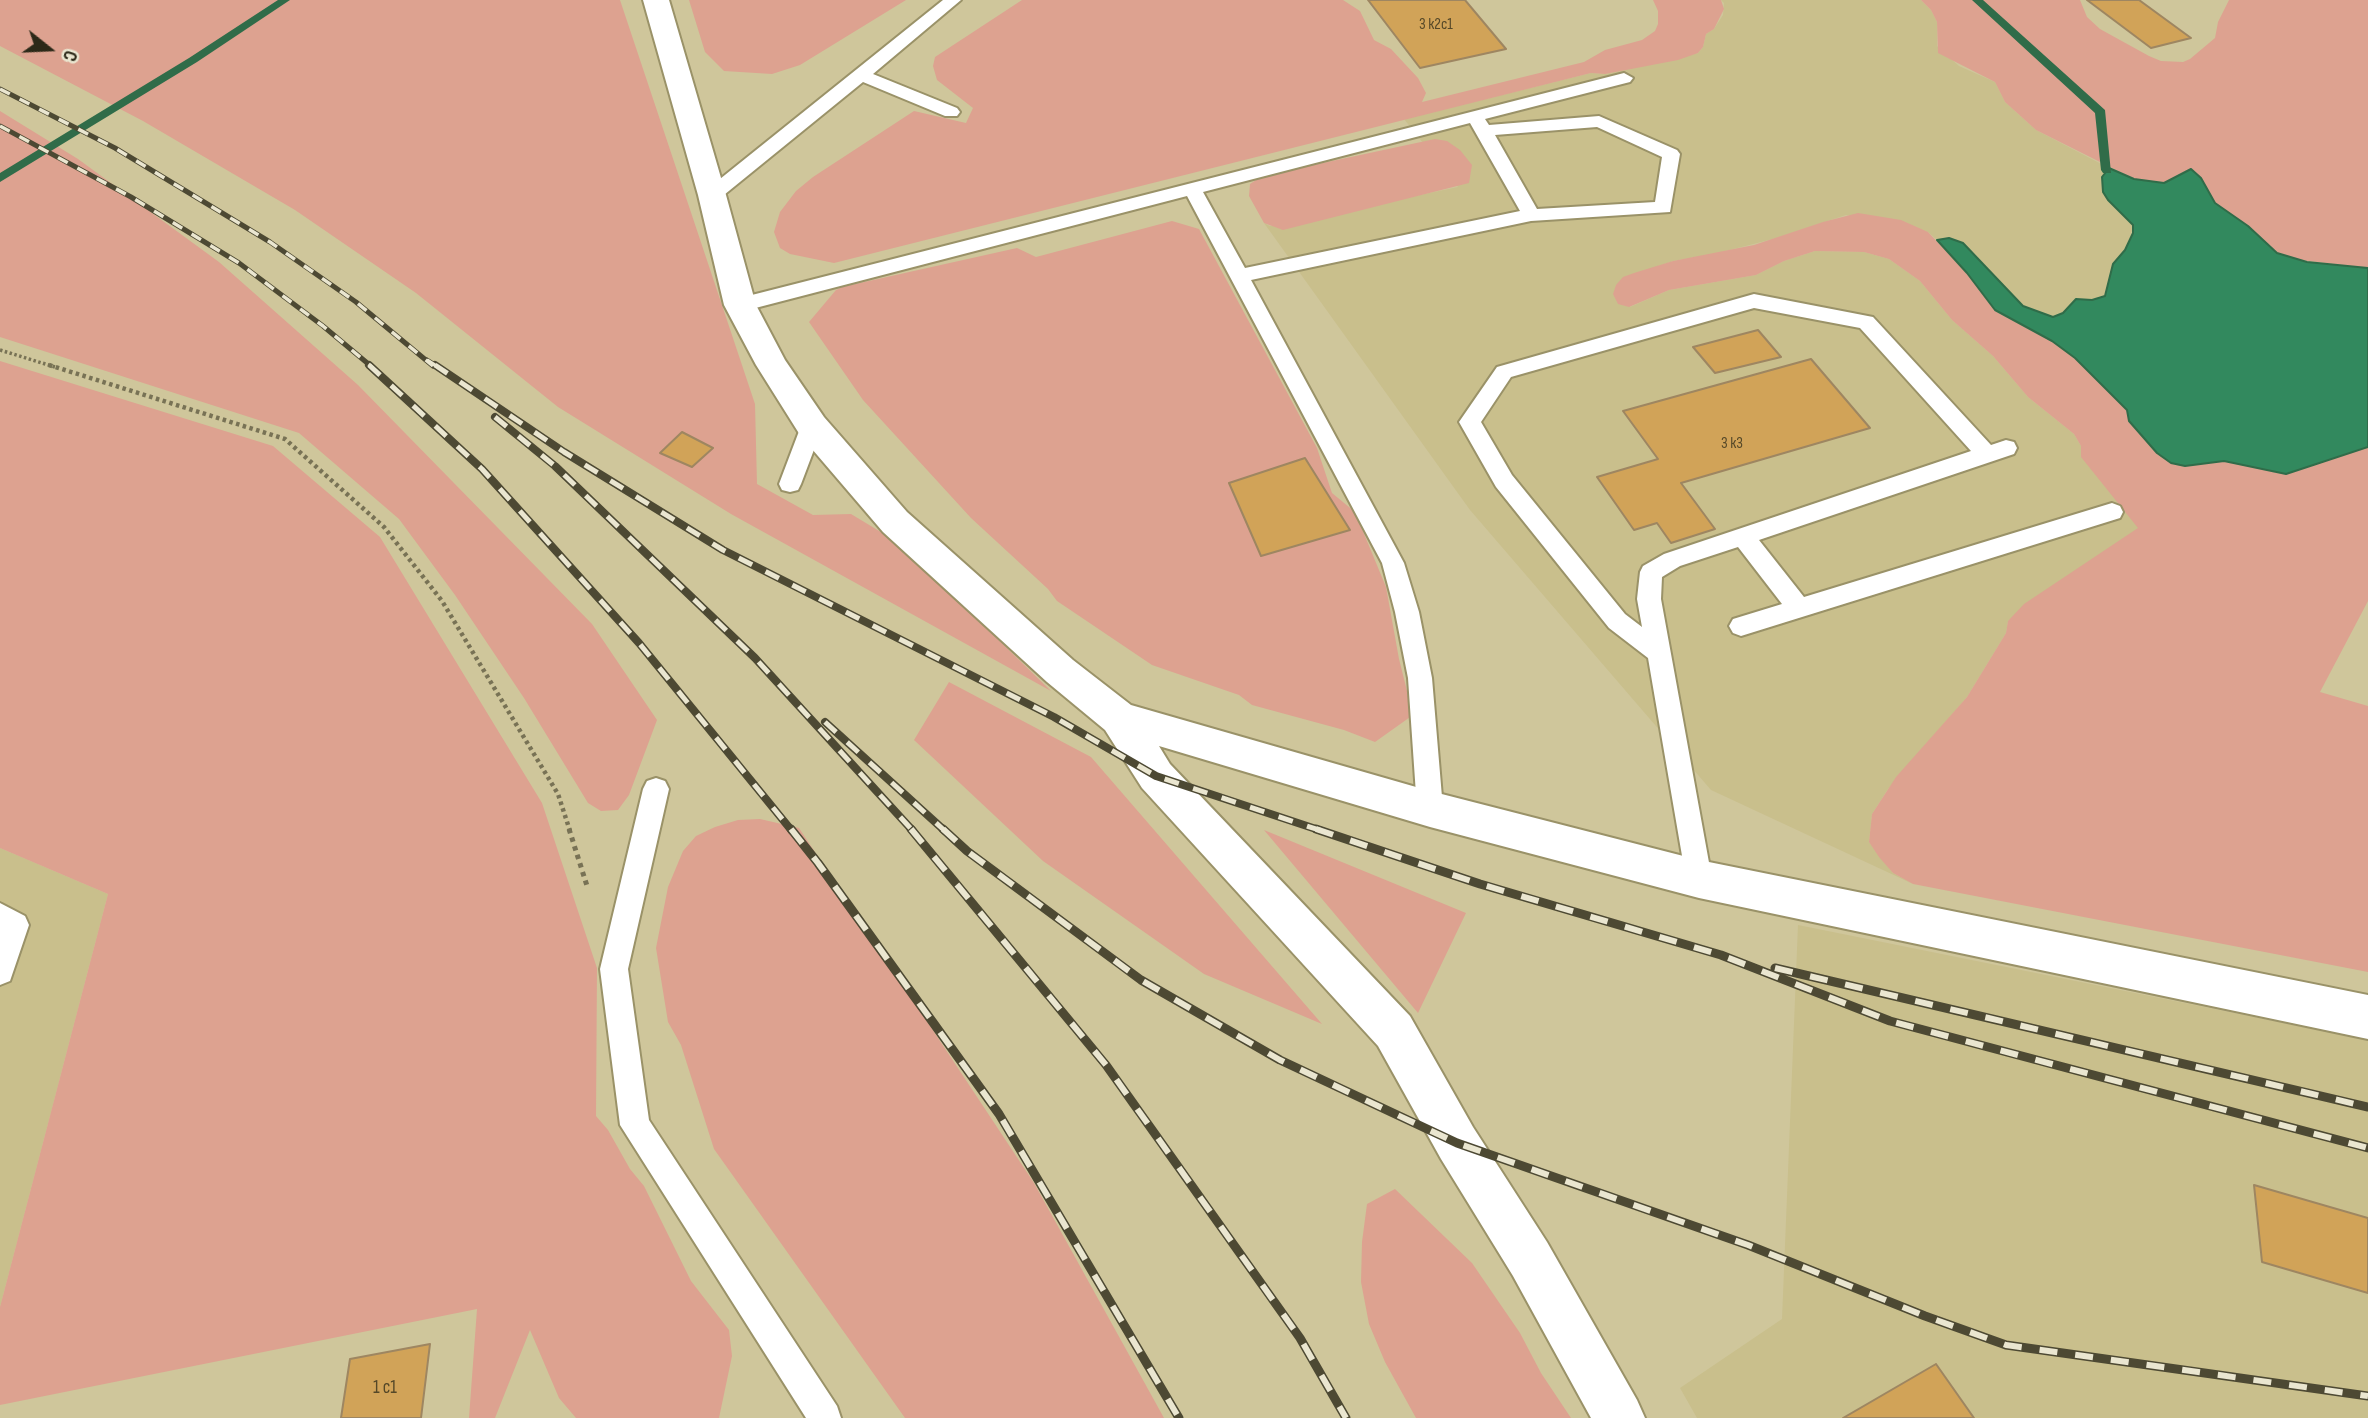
<!DOCTYPE html>
<meta charset="utf-8">
<style>
body{margin:0}
#map{position:relative;width:2368px;height:1418px;overflow:hidden;background:#cfc69b;font-family:"Sofia Sans Condensed",sans-serif}
canvas{display:block}
.north{position:absolute;left:14px;top:14px;width:70px;height:70px;-webkit-text-stroke:5px #eae6d0;paint-order:stroke;rotate:108deg;font-size:19px;font-weight:700;line-height:28px;text-align:center;color:#2c2918}
.north::after{content:'';display:block;margin:auto;width:24px;height:32px;background:#2c2918;clip-path:polygon(50% 0,100% 100%,50% 72%,0 100%)}
</style>
<div id="map">
<canvas width="2368" height="1418"></canvas>
<div class="north">С</div>
</div>
<script>
const g = document.querySelector('canvas').getContext('2d');
g.lineJoin = 'round';
function fill(path, color) { g.fillStyle = color; g.fill(path, 'evenodd'); }
const toPath = rows => new Path2D(rows.map(r => 'M' + r).join(''));
function trace(path, color, width, dash) { g.strokeStyle = color; g.lineWidth = width; g.lineCap = dash ? 'butt' : 'round'; g.setLineDash(dash || []); g.stroke(path); }
function drawText(font, color, halo, rows, align = 'center') {
  g.font = font + ' "Sofia Sans Condensed",sans-serif'; g.lineWidth = 7; g.setLineDash([]); g.textBaseline = 'middle'; g.strokeStyle = halo; g.fillStyle = color; for (const [text, x, y, turn = 0] of rows) {
    g.save(); g.translate(x, y); g.rotate((+turn || 0) * Math.PI / 180); g.textAlign = isNaN(turn) ? turn : align; if (halo) g.strokeText(text, 0, 0); g.fillText(text, 0, 0); g.restore();
  }
}
const built = toPath([
 [1721,0,1921,0,1931,10,1937,22,1937,46,1959,66,1995,82,2005,102,2036,130,2109,168,2102,177,2115,208,2133,225,2130,241,2113,264,2105,296,2092,300,2076,299,2064,313,2053,317,2023,306,1973,252,1949,238,1937,240,1928,232,1846,215,1777,238,1714,254,1673,261,1647,270,1630,307,1669,290,1756,275,1784,261,1815,251,1864,252,1889,259,1920,281,1952,320,1993,356,2028,397,2074,434,2081,446,2158,533,2008,621,2006,633,1967,697,1888,789,1872,814,1869,842,1893,873,1913,884,1711,790,1470,510,1264,223,1270,226,1458,187,1404,119,1591,73,1605,74,1698,53,1703,47,1706,34,1714,29,1723,15,1724,3],
 [0,848,108,894,0,1307],
 [1798,925,2368,1040,2368,1418,1697,1418,1680,1388,1782,1319]
]);
const green = toPath([
 [0,0,620,0,755,404,757,484,813,515,851,514,899,543,1051,691,731,514,558,407,416,293,295,210,143,121,0,46],
 [689,0,906,0,800,65,772,74,724,71,705,52],
 [1022,0,1343,0,1360,11,1374,40,1391,49,1418,78,1426,93,1422,102,1584,62,1605,50,1642,40,1655,31,1658,24,1658,11,1653,0,1721,0,1724,9,1714,29,1706,34,1703,47,1698,53,1678,60,1605,74,1591,73,834,263,790,254,780,248,774,232,780,212,796,191,813,177,914,111,966,123,973,108,937,80,933,66,935,57],
 [1921,0,2080,0,2087,17,2100,29,2149,56,2161,61,2183,62,2190,59,2215,38,2218,22,2229,0,2368,0,2368,268,2291,259,2277,253,2248,226,2215,203,2201,178,2184,174,2164,183,2134,179,2036,130,2005,102,1995,82,1938,53,1937,22,1931,10],
 [0,111,78,159,219,262,358,385,592,624,657,720,629,795,618,810,601,811,588,803,524,698,455,595,399,519,299,433,0,337],
 [1435,139,1447,141,1460,150,1472,165,1469,183,1283,230,1264,223,1249,196,1250,184,1262,176],
 [1858,213,1901,220,1928,232,1967,273,1995,311,2052,341,2075,358,2127,410,2129,421,2157,453,2171,463,2185,466,2224,461,2287,474,2368,447,2368,601,2320,692,2368,706,2368,972,1913,884,1893,873,1879,857,1869,842,1872,814,1896,777,1967,697,2006,633,2008,621,2024,604,2138,528,2081,457,2081,446,2074,434,2028,397,1993,356,1952,320,1920,281,1889,259,1864,252,1815,251,1784,261,1756,275,1669,290,1629,307,1618,304,1613,294,1616,285,1623,277,1634,273,1673,261,1754,245,1823,222],
 [1172,221,1199,229,1317,448,1332,493,1355,512,1386,587,1399,659,1413,715,1375,742,1344,730,1252,705,1239,695,1152,665,1057,601,1048,589,971,518,863,400,809,322,836,290,842,287,1017,248,1036,257],
 [0,361,273,446,380,537,542,803,597,968,596,1116,608,1130,630,1169,644,1186,691,1281,729,1330,732,1356,719,1418,576,1418,559,1398,530,1330,495,1418,469,1418,477,1309,0,1405,0,1307,108,894,0,848],
 [949,682,1091,757,1322,1024,1204,974,1043,861,914,740],
 [760,819,799,828,1034,1183,1164,1418,905,1418,714,1149,681,1045,668,1022,656,948,668,887,683,851,696,836,715,827,738,820],
 [1264,830,1466,913,1418,1013],
 [1395,1189,1472,1263,1520,1333,1541,1373,1571,1418,1416,1418,1385,1362,1369,1324,1361,1282,1362,1242,1367,1204]
]);
const water = toPath([
 [2109,168,2134,179,2164,183,2191,169,2201,178,2215,203,2248,226,2277,253,2307,262,2368,268,2368,447,2286,474,2224,461,2185,466,2171,463,2157,453,2129,421,2127,410,2075,358,2052,341,1995,310,1967,273,1937,240,1949,238,1963,243,2023,306,2053,317,2063,313,2076,299,2092,300,2105,296,2113,264,2125,250,2133,233,2133,225,2108,200,2103,192,2102,177,2109,168]
]);
const stream = toPath([
 [278,0,290,0,197,62,0,182,0,173,189,58,278,0],
 [1972,0,1983,0,2105,110,2111,173,2103,173,2101,170,2095,113,1972,0]
]);
const building = toPath([
 [1368,0,1465,0,1506,49,1420,68,1368,0],
 [2087,0,2139,0,2191,38,2151,48,2087,0],
 [1758,330,1781,357,1715,373,1693,347,1758,330],
 [1811,359,1870,428,1681,483,1715,529,1671,543,1657,523,1634,530,1597,477,1658,459,1623,411,1811,359],
 [682,432,713,448,692,467,660,453,682,432],
 [1305,458,1350,530,1261,556,1229,483,1305,458],
 [2254,1185,2368,1218,2368,1293,2262,1262,2254,1185],
 [430,1344,421,1418,341,1418,350,1359,430,1344],
 [1936,1364,1974,1418,1843,1418,1936,1364]
]);
const pathFar2 = toPath([
 [0,350,55,367]
]);
const pathFar1 = toPath([
 [49,365,285,439,384,527,442,601,558,794,570,831]
]);
const path = toPath([
 [569,829,588,889]
]);
const lane = toPath([
 [943,0,961,0,873,74,957,108,960,112,957,116,945,116,863,82,719,199,705,199,703,195,705,191,943,0],
 [1624,73,1633,78,1630,82,1485,119,1489,125,1599,116,1677,150,1680,154,1670,212,1531,221,1251,280,1404,563,1419,612,1432,678,1443,809,1439,817,1430,820,1421,817,1417,809,1408,678,1395,612,1382,563,1187,196,740,312,733,310,730,305,733,300,740,298,1624,73],
 [1470,123,1520,211,1245,268,1203,192,1470,123],
 [1597,127,1662,157,1655,202,1537,209,1495,135,1597,127],
 [1754,294,1873,317,1991,445,2006,440,2014,442,2017,448,2014,454,1759,540,1804,597,2112,503,2120,506,2123,512,2120,518,1741,636,1733,633,1729,626,1733,619,1782,604,1738,547,1680,566,1662,577,1661,599,1712,879,1708,888,1699,891,1690,888,1686,879,1648,658,1609,628,1496,487,1459,422,1497,367,1754,294],
 [1754,308,1860,328,1971,451,1664,554,1643,566,1640,572,1637,599,1642,627,1625,614,1512,475,1481,422,1511,377,1754,308],
 [812,418,819,421,823,426,801,484,798,490,790,492,782,490,779,484,801,426,805,421,812,418],
 [656,778,665,781,669,789,628,969,649,1120,837,1406,841,1418,806,1418,620,1125,600,969,643,789,647,781,656,778],
 [0,903,25,916,29,925,10,981,0,985,0,903]
]);
const street = toPath([
 [643,0,669,0,726,195,756,305,785,360,824,417,907,512,1073,660,1131,705,1430,791,1699,860,2368,995,2368,1039,1699,898,1430,827,1159,746,1170,764,1410,1016,1473,1127,1547,1242,1637,1400,1645,1418,1591,1418,1513,1276,1441,1159,1378,1046,1142,788,1105,730,1047,682,883,532,800,435,756,365,724,305,698,195,643,0]
]);
const railFar2 = toPath([
 [0,89,115,148,270,242,356,302,433,366],
 [0,126,131,197,239,263,323,326,372,367],
 [427,360,438,367]
]);
const railFar1 = toPath([
 [369,365,482,469,639,643,792,831],
 [435,365,564,452,723,550,1054,717,1156,776,1322,831],
 [495,417,555,466,755,658,913,831],
 [825,722,945,831]
]);
const rail = toPath([
 [791,829,818,863,999,1114,1179,1418],
 [911,829,1106,1065,1300,1338,1346,1418],
 [943,829,967,851,1141,980,1280,1060,1457,1143,1748,1245,1925,1316,2006,1345,2368,1396],
 [1316,829,1480,884,1721,955,1890,1021,2368,1148],
 [1775,968,2368,1107]
]);
const numberNames = [
 ["3 к2с1",1436,25],
 ["3 к3",1732,444]
];
const nearNumbernames = [
 ["1 с1",385,1388]
];
fill(built, '#c9bf8c');
fill(green, '#dda290');
fill(water, '#32895e');
trace(water, '#306c49', 2);
fill(stream, '#306c49');
fill(building, '#d1a358');
trace(building, '#9e8661', 2);
trace(lane, '#9a9268', 4);
trace(street, '#9a9268', 4);
trace(pathFar2, '#787255', 3.5, [2.5, 2.5]);
trace(pathFar1, '#787255', 4.5, [3.5, 3.5]);
trace(path, '#787255', 5, [4.5, 4.5]);
fill(lane, '#fff');
fill(street, '#fff');
trace(railFar2, '#4d4933', 5);
trace(railFar1, '#4d4933', 8);
trace(rail, '#4d4933', 9);
trace(railFar2, '#eae6d0', 3.5, [11]);
trace(railFar1, '#eae6d0', 5, [15]);
trace(rail, '#eae6d0', 6, [18]);
drawText('16px', '#554828', null, numberNames);
drawText('19px', '#554828', null, nearNumbernames);
</script>
